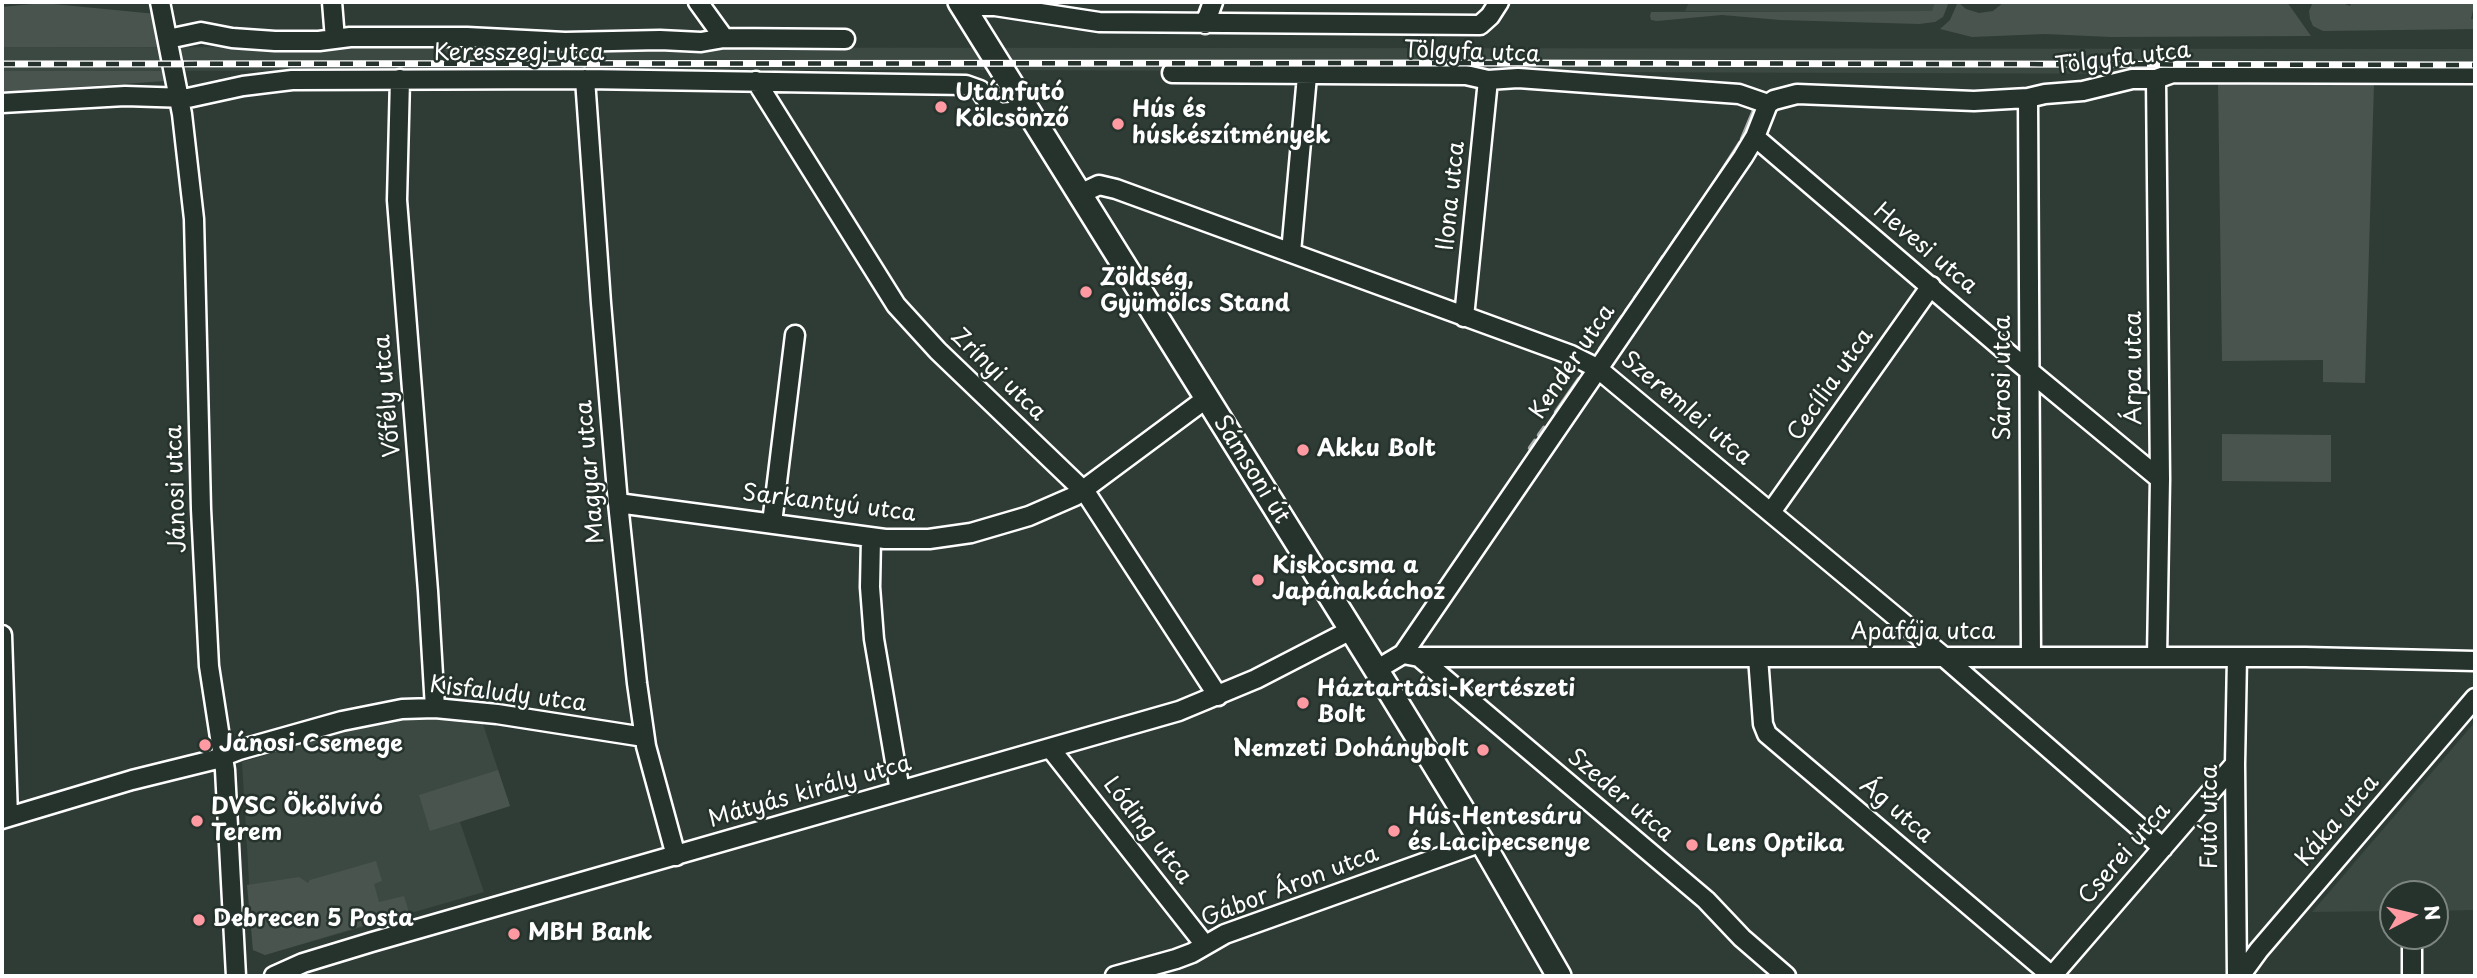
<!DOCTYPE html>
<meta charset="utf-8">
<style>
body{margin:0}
#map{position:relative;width:2477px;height:978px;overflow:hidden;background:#2f3b35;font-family:"Playpen Sans",sans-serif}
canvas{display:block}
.frame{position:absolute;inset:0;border:4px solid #fff;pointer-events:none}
.north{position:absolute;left:2379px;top:880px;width:70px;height:70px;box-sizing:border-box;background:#26332d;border:2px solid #7d8581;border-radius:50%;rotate:83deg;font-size:19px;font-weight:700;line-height:28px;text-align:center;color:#fff}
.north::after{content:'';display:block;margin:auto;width:24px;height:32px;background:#ff9aa2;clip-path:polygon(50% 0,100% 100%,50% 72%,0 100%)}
</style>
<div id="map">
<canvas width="2477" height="978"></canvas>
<div class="frame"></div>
<div class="north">N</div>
</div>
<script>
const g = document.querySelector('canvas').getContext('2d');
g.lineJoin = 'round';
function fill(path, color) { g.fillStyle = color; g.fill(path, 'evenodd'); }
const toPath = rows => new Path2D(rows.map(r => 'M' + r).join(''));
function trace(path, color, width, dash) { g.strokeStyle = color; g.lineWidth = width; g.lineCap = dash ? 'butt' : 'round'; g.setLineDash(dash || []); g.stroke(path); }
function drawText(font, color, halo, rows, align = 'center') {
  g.font = font + ' "Playpen Sans",sans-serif'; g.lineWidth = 5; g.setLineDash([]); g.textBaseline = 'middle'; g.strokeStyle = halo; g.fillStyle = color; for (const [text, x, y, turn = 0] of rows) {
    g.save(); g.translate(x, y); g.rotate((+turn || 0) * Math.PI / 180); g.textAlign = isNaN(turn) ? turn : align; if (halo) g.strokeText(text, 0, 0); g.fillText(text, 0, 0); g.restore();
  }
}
const built = toPath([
 [1689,2,1935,2,1932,11,1685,11],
 [2,47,2475,49,2475,75,978,70,2,71],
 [419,716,483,724,510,806,460,822,484,892,265,955,253,950,242,762,367,725],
 [2475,722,2475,910,2435,911,2435,894,2393,894,2393,911,2312,912]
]);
const green = toPath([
 [1935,2,1949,2,1943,17,1935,22,1919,24,1780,20,1722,15,1657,21,1651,20,1650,16,1651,12,1932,11],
 [1958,2,1966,9,1979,13,1993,11,2004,2,2287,2,2311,36,2111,37,2045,34,1972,37,1940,29,1950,20],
 [2313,2,2340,2,2350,6,2352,2,2475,2,2471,19,2475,19,2475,29,2323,31,2313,26,2310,19,2309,11],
 [43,3,156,14,161,47,2,47,2,7],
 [2,71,164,71,166,81,2,92],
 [2218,82,2374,84,2365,383,2323,382,2323,360,2222,361],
 [2222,434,2331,435,2331,482,2222,481],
 [498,770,510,806,430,831,419,795],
 [376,861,382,881,374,884,379,902,404,896,409,912,265,955,253,950,247,885,299,877,308,883,310,880]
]);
const stream = toPath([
 [1742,139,1755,108],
 [1706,196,1740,143],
 [1683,229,1698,207],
 [1670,248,1677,237],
 [1654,271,1663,257],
 [1645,284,1650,276],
 [1635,298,1643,287],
 [1626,311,1632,303],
 [1600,349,1622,317],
 [1556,412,1579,379],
 [1539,435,1544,428],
 [1530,448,1535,441]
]);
const minor = toPath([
 [160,2,182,114,194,219,201,509,209,666,225,770,236,976],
 [332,2,335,39],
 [698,2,724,38],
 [963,6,995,6,1099,22,1480,25,1490,16,1499,2],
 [1205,24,1213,2],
 [168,39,201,32,232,38,275,41,319,41,350,37,467,37,565,42,660,40,701,42,724,38,845,39],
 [1172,73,1466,75,1488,80,1518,78,1739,94,1768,104],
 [400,79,397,200,428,591,435,708],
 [585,79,601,303,618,503,637,683,646,746,676,856],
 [2156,79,2160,479,2157,657],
 [756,81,896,305,938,351,1086,493,1218,696],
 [2028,98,2031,657],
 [2,103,125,96,188,98,243,86,292,80,585,79,966,85,980,90,992,108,1000,113,1010,112,1025,106],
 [1755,137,2010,355,2160,479],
 [1080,194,1099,185,1116,189,1571,355,1597,368,1944,657,2163,848],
 [1291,252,1307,76],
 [1464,317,1488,80],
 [618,503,885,539,929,539,971,533,1029,516,1075,496,1207,398],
 [1771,512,1931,286],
 [772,523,795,335],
 [871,538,870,587,874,639,900,791],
 [2,635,8,817],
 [1403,654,1743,157,1755,137,1768,104,1774,100,1797,94,1974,101,2028,98,2045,94,2083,91,2132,79,2156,79,2173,73,2475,74],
 [1419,657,1706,900,1742,938,1786,976],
 [1758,657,1763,724,1767,734,2052,976],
 [2237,657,2235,764,2237,976],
 [1376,670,1403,654,1419,657,2305,657,2475,661],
 [1050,748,1205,945],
 [2,819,132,780,213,760,239,750,342,721,402,709,435,708,497,714,644,737],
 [2412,948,2412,976],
 [274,976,303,963,372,942,1179,711,1256,679,1351,630],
 [1115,976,1176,959,1192,953,1225,934,1482,842],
 [2052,976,2235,764],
 [2240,976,2259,950,2475,698]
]);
const major = toPath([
 [960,2,1387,687,1482,842,1559,976]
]);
const rail = toPath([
 [2,64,1486,63,2475,65]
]);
const markers = [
 [941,107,7,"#ff9aa2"],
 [1118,124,7,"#ff9aa2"],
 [1086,292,7,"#ff9aa2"],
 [1303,450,7,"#ff9aa2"],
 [1258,580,7,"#ff9aa2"],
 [1303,703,7,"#ff9aa2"],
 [205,745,7,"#ff9aa2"],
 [1483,750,7,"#ff9aa2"],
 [197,821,7,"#ff9aa2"],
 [1394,831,7,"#ff9aa2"],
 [1692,845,7,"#ff9aa2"],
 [199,920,7,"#ff9aa2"],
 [514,934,7,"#ff9aa2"]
];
const streetNames = [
 ["Tölgyfa utca",1472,53,2],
 ["Keresszegi utca",519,54],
 ["Tölgyfa utca",2123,59,-7],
 ["Ilona utca",1452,196,-84],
 ["Hevesi utca",1925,249,40],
 ["Kender utca",1573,362,-56],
 ["Árpa utca",2135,368,-90],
 ["Zrínyi utca",998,375,44],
 ["Sárosi utca",2004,378,-90],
 ["Cecília utca",1831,385,-55],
 ["Vőfély utca",388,396,-95],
 ["Szeremlei utca",1686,409,40],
 ["Sámsoni út",1251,470,58],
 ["Magyar utca",591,472,-95],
 ["Jánosi utca",177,489,-92],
 ["Sarkantyú utca",829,504,7],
 ["Apafája utca",1923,633],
 ["Kisfaludy utca",508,695,7],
 ["Mátyás király utca",810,792,-16],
 ["Szeder utca",1620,796,40],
 ["Ág utca",1896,811,40],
 ["Futó utca",2211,817,-90],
 ["Káka utca",2338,821,-49],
 ["Lóding utca",1147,831,52],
 ["Cserei utca",2125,854,-49],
 ["Gábor Áron utca",1290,887,-21]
];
const poiNames = [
 ["Utánfutó",955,94],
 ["Kölcsönző",955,120],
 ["Hús és",1132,111],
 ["húskészítmények",1132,137],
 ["Zöldség,",1100,279],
 ["Gyümölcs Stand",1100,305],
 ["Akku Bolt",1317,450],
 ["Kiskocsma a",1272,567],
 ["Japánakáchoz",1272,593],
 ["Háztartási-Kertészeti",1317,690],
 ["Bolt",1317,716],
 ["Jánosi Csemege",219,745],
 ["Nemzeti Dohánybolt",1469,750,"right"],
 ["DVSC Ökölvívó",211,808],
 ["Terem",211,834],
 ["Hús-Hentesáru",1408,818],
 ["és Lacipecsenye",1408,844],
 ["Lens Optika",1706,845],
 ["Debrecen 5 Posta",213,920],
 ["MBH Bank",528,934]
];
fill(built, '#3c4842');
fill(green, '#4a544f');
trace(stream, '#a9afac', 4.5);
trace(minor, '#fff', 23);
trace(major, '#fff', 28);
trace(minor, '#26332d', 18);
trace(major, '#26332d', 23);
trace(rail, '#fff', 7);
trace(rail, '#26332d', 4.5, [13]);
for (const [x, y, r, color] of markers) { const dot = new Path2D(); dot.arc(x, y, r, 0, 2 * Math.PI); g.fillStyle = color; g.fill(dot); trace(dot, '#26332d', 2.5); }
drawText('23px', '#fff', '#26332d', streetNames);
drawText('bold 23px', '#fff', '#26332d', poiNames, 'left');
</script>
